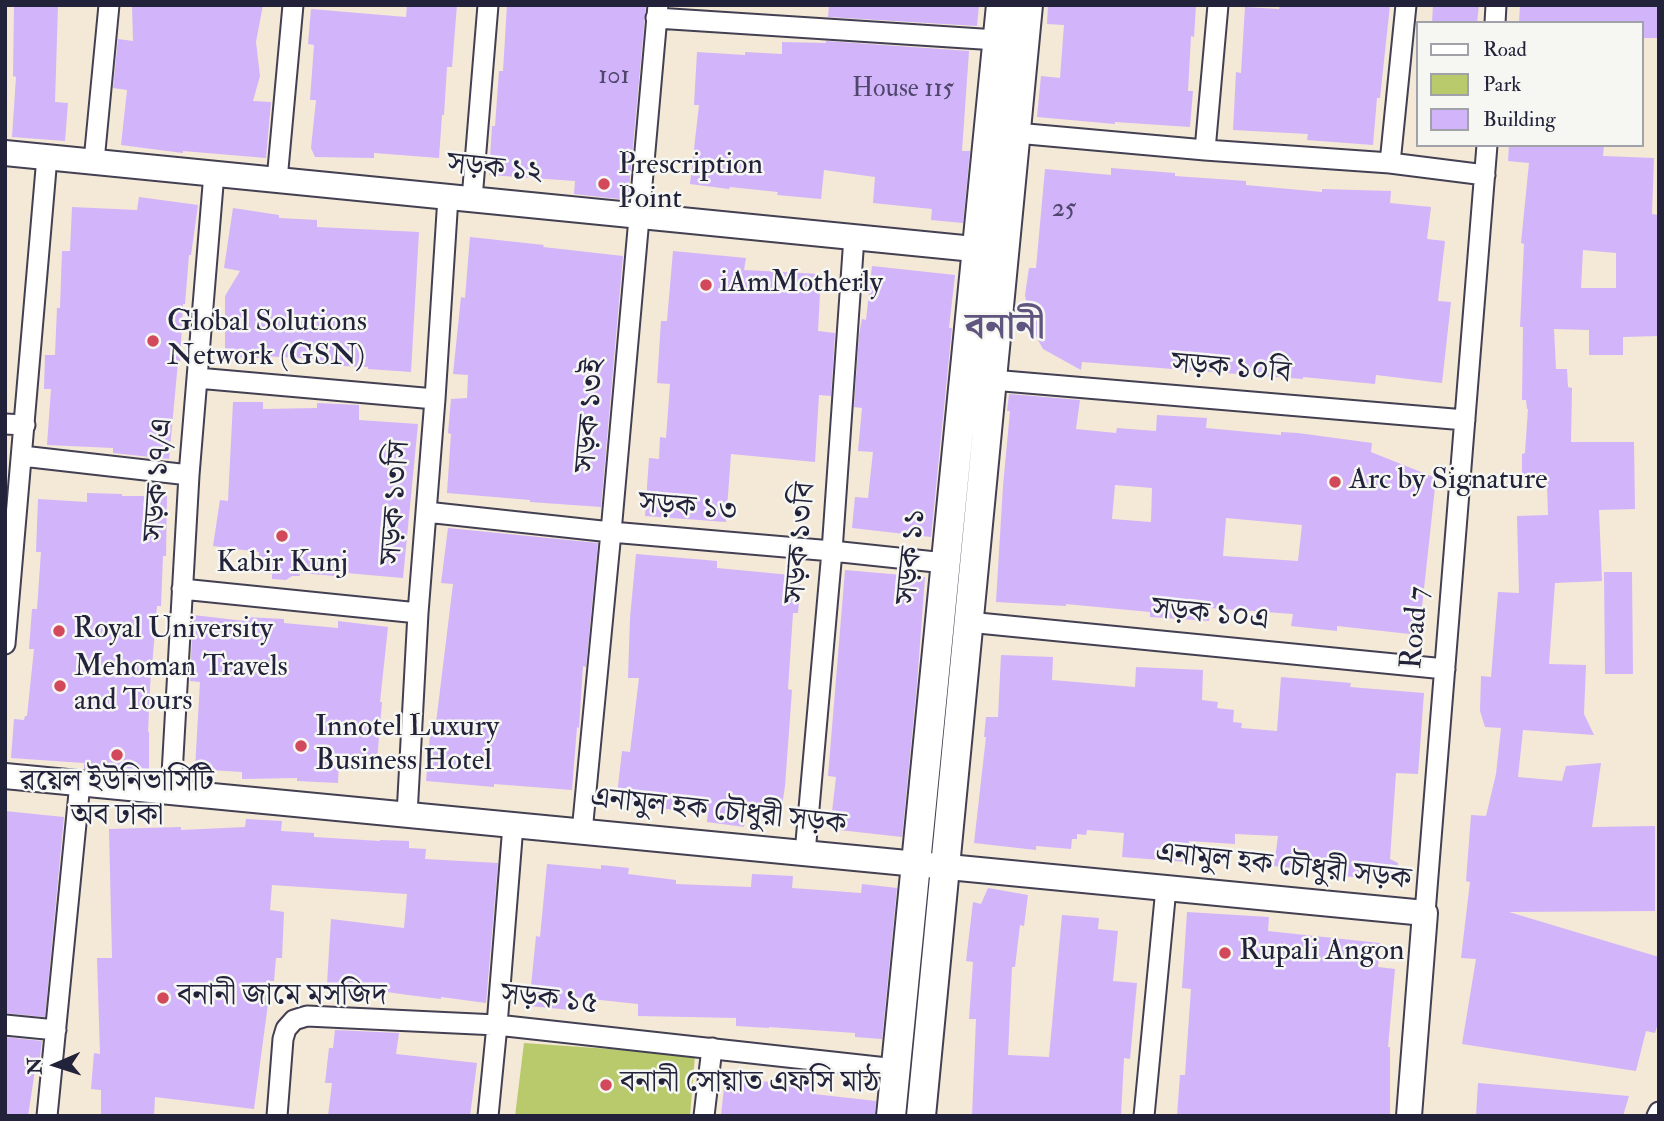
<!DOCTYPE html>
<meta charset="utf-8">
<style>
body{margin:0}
#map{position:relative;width:1664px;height:1121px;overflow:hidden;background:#f4e8d6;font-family:"IM FELL Double Pica",serif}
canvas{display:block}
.frame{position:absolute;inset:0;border:7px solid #22223b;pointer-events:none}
.legend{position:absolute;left:1416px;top:21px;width:228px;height:126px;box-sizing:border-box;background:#f6f6f2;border:2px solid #a1a1a9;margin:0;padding:9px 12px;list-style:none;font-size:21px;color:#22223b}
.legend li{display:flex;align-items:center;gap:14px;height:35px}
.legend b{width:35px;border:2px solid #a1a1a9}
.north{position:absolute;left:21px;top:1030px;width:70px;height:70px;-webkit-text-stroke:5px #f6f6f2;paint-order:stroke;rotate:267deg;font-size:19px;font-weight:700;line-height:28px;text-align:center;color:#22223b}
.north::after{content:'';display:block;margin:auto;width:24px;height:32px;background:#22223b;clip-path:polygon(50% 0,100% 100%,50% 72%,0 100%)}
</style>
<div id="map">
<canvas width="1664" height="1121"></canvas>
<div class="frame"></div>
<ul class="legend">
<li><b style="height:9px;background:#fff"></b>Road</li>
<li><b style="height:19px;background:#b9ca6d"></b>Park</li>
<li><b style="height:19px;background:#d2b4fa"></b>Building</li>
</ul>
<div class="north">N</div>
</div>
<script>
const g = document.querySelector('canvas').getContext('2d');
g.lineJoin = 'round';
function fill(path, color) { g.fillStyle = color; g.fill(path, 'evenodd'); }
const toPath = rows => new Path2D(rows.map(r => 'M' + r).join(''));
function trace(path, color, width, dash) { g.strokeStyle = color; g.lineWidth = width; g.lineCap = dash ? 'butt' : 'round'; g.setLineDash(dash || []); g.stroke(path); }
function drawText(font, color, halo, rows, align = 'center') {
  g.font = font + ' "IM FELL Double Pica","Noto Serif Bengali",serif'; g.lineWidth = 5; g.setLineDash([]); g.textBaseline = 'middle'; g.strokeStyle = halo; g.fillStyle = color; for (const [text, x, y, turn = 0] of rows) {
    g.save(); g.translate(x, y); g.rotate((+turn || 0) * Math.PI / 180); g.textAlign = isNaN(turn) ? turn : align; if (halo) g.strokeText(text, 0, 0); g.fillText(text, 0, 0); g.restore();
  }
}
const green = toPath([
 [524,1043,695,1055,690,1116,515,1116]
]);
const building = toPath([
 [14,5,58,5,55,102,68,103,65,141,12,137,16,77,13,76],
 [132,5,263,5,256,42,260,76,253,101,271,102,266,158,183,151,183,153,121,145,127,90,113,88,118,39,133,41],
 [407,5,457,5,452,67,447,67,444,115,442,115,439,158,374,153,374,158,315,157,311,148,316,100,310,100,314,45,308,44,311,9,406,17],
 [507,5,646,5,628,200,574,194,575,181,489,175,492,126,495,126,499,71,503,71],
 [829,5,979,5,977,26,828,17],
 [1048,5,1196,6,1194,37,1191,36,1188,91,1193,91,1190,127,1115,122,1115,124,1037,117,1041,76,1060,78,1064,25,1047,24],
 [1280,5,1390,5,1380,98,1377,98,1373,145,1307,140,1308,134,1233,130,1236,72,1241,73,1245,7,1279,9],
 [1433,5,1479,5,1477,23,1432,23],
 [1520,5,1659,5,1659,38,1641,38,1641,23,1519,23],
 [826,41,969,51,962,151,970,151,963,223,931,220,932,209,873,203,875,177,824,170,821,199,777,195,778,192,730,187,729,189,690,184,699,105,694,105,697,52,745,55,745,52,782,54,782,42,826,43],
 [1509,145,1604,145,1603,156,1654,158,1652,214,1659,215,1659,336,1623,337,1623,355,1589,355,1589,330,1554,329,1556,369,1567,369,1568,387,1572,388,1571,442,1634,442,1635,509,1599,510,1602,581,1555,583,1549,664,1586,665,1584,714,1594,735,1523,730,1518,777,1562,781,1566,766,1601,763,1592,827,1655,826,1655,911,1509,912,1659,957,1659,1020,1655,1033,1646,1031,1636,1071,1462,1044,1476,959,1461,958,1470,882,1466,881,1471,815,1486,816,1496,774,1501,728,1485,727,1480,711,1481,676,1491,677,1498,592,1519,593,1517,516,1548,515,1547,483,1522,473,1522,454,1525,453,1528,409,1527,409,1526,400,1522,400,1523,327,1520,327,1524,244,1521,243,1529,163,1508,161],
 [1583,250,1616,253,1616,288,1581,288],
 [1111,168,1175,173,1175,176,1246,181,1246,185,1322,192,1322,189,1391,191,1390,203,1431,207,1427,239,1445,241,1438,301,1451,302,1442,383,1376,375,1375,384,1303,377,1303,379,1082,362,1081,370,1043,349,1031,327,1025,295,1029,268,1036,268,1045,169,1111,175],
 [139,197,198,205,191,255,189,255,185,304,183,304,180,362,178,362,169,459,113,453,113,448,47,445,51,389,44,389,45,355,55,355,57,308,60,308,62,251,70,251,72,207,137,210],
 [233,208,279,215,279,218,317,220,317,227,419,232,411,372,368,369,368,367,319,365,319,359,262,356,261,358,225,357,225,296,240,271,224,268],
 [470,237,544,245,543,247,623,256,601,507,530,502,530,500,447,493,451,434,448,433,451,399,467,398,468,375,453,374,461,297,465,298],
 [673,251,746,258,744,270,821,274,818,331,835,333,831,396,819,395,815,462,731,454,726,522,645,516,649,458,659,459,660,437,666,438,670,384,657,383,661,321,667,321],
 [872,266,955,275,949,328,952,328,931,537,852,528,855,497,868,498,873,452,858,451,862,408,854,407,859,335,862,319,866,320],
 [1009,394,1080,400,1076,429,1116,433,1117,428,1156,431,1157,415,1207,418,1206,428,1281,435,1281,432,1298,433,1372,443,1371,452,1436,478,1419,635,1337,626,1337,631,1291,626,1293,614,1210,608,1209,621,1150,617,1150,612,1066,604,1066,606,996,602,1003,486,1010,411,1007,411],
 [1115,485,1152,488,1151,522,1112,519],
 [1226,518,1302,525,1298,561,1223,556],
 [233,402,263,402,263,409,317,408,317,403,359,405,359,420,418,424,403,578,346,573,346,577,300,573,300,576,292,576,286,580,272,579,272,574,258,572,259,552,213,546,220,500,228,501],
 [87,493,122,494,122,496,167,496,166,556,163,556,161,606,157,606,152,667,151,667,148,732,149,732,149,774,84,769,84,763,11,758,14,719,24,720,25,716,27,716,34,649,29,649,32,609,37,609,41,552,36,552,38,499,87,502],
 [448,528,598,543,586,667,583,666,579,728,577,727,572,790,494,784,494,787,426,781,431,722,436,723,453,584,441,583],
 [636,554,717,561,717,568,801,576,798,613,793,613,788,689,792,690,785,786,780,819,746,815,744,827,707,822,708,813,616,804,622,751,630,752,639,678,628,678,630,618],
 [845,570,925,577,917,684,902,837,830,829,836,777,828,776],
 [1604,572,1632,572,1633,674,1605,674],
 [193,615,245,621,245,617,284,619,284,623,338,628,338,621,388,627,380,702,382,702,377,761,339,758,338,783,297,781,297,778,242,779,242,772,195,769,200,682,190,681],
 [1001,655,1053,657,1052,680,1135,687,1136,667,1203,670,1202,700,1218,702,1217,708,1234,710,1233,722,1242,723,1241,728,1277,731,1281,677,1351,683,1350,687,1424,693,1418,774,1396,773,1390,859,1398,863,1397,880,1338,876,1339,873,1274,866,1278,836,1235,834,1235,844,1189,841,1187,862,1122,857,1124,833,1087,830,1086,835,1077,834,1077,839,1072,839,1071,849,1036,846,1036,850,974,843,986,737,984,737,986,717,998,717],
 [5,811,64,817,45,1017,5,1013],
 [246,819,282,821,281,831,314,833,314,837,380,841,380,840,409,841,409,848,426,849,425,859,498,863,486,1003,441,997,441,999,408,995,366,989,366,987,327,984,331,919,404,928,407,894,272,885,270,910,284,912,282,958,276,958,274,981,271,981,254,1109,155,1097,154,1116,101,1116,101,1090,91,1089,94,1053,100,1054,97,958,112,958,109,829,181,827,181,830,245,827],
 [547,864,601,869,601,865,629,868,628,874,676,880,676,884,751,887,752,874,793,876,792,888,861,893,862,884,897,888,882,1039,855,1037,855,1033,769,1027,769,1028,736,1026,736,1018,638,1016,638,1004,572,997,571,1010,529,1006,536,936,540,937],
 [988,888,1028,895,1024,926,1020,925,1015,967,1012,967,1008,1055,1049,1057,1062,915,1099,918,1098,929,1118,931,1113,981,1137,983,1130,1059,1124,1058,1121,1116,972,1116,976,1019,969,1019,973,962,966,961,973,902,981,904],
 [1187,912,1269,917,1268,931,1380,943,1378,967,1395,969,1388,1047,1390,1047,1390,1116,1177,1116,1180,1075,1185,1075,1191,989,1182,988],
 [335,1030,399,1033,396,1054,477,1063,470,1116,328,1116,332,1083,325,1083,329,1048,333,1048],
 [5,1037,42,1041,39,1065,36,1064,28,1116,5,1116],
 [725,1078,815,1086,814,1094,876,1101,875,1116,721,1116],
 [1478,1083,1629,1096,1623,1116,1476,1116]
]);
const minor = toPath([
 [656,18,997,40],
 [1495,23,1496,5],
 [1016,133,1205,150,1390,163,1485,175],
 [1205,150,1218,5],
 [94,161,109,5],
 [1390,163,1406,5],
 [277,180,293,5],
 [472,199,488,5],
 [197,378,435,399],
 [992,380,1465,420],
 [5,424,25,425],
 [22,456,189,475],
 [426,512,611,532,832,551,945,563],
 [182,589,418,613],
 [968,622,1445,669],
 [5,644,47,157],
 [171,792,189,475,214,173],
 [407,815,418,613,435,399,448,197],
 [582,832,611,532,658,5],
 [805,853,832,551,854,237],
 [1425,913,1487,145],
 [5,1025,56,1030],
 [47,1116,80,783],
 [277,1116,283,1039,286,1029,294,1020,307,1016,497,1025,896,1069],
 [488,1116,497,1025,513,825],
 [704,1116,712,1048],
 [1144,1116,1166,888],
 [1657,1116,1659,1112]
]);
const tertiary = toPath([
 [5,153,994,251],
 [5,776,1425,913,1409,1116]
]);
const secondary = toPath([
 [891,1116,1001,5],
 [921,1116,1028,5]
]);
const markers = [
 [604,184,7,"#d1495b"],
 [706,285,7,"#d1495b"],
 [153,341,7,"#d1495b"],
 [1335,482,7,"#d1495b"],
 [282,536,7,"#d1495b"],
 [59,631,7,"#d1495b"],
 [60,686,7,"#d1495b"],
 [301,746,7,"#d1495b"],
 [117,755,7,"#d1495b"],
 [1225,953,7,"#d1495b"],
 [163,998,7,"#d1495b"],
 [606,1085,7,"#d1495b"]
];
const numberNames = [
 ["101",614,77],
 ["House 115",903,90],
 ["25",1064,210]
];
const poiNames = [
 ["Prescription",618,167],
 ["Point",618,201],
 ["iAmMotherly",720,285],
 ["Global Solutions",167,324],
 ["Network (GSN)",167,358],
 ["Arc by Signature",1349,482],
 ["Kabir Kunj",282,565,"center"],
 ["Royal University",73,631],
 ["Mehoman Travels",74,669],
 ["and Tours",74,703],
 ["Innotel Luxury",315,729],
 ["Business Hotel",315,763],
 ["রয়েল ইউনিভার্সিটি",117,784,"center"],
 ["অব ঢাকা",117,818,"center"],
 ["Rupali Angon",1239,953],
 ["বনানী জামে মসজিদ",177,998],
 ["বনানী সোয়াত এফসি মাঠ",620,1085]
];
const streetNames = [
 ["সড়ক ১২",494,170,6],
 ["সড়ক ১০বি",1231,370,5],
 ["সড়ক ১৩ই",592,416,-85],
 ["সড়ক ১৭/এ",160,480,-86],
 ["সড়ক ১৩সি",397,503,-86],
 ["সড়ক ১৩",688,509,5],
 ["সড়ক ১৩বি",802,543,-85],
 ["সড়ক ১১",913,557,-84],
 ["সড়ক ১০এ",1210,616,6],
 ["Road 7",1417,628,-85],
 ["এনামুল হক চৌধুরী সড়ক",718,813,6],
 ["এনামুল হক চৌধুরী সড়ক",1283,868,6],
 ["সড়ক ১৫",549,1001,6]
];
const districtNames = [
 ["বনানী",1005,330]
];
fill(green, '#b9ca6d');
fill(building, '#d2b4fa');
trace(minor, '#424052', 23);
trace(tertiary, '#424052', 28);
trace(secondary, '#424052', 32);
trace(minor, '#fff', 19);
trace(tertiary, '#fff', 24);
trace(secondary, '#fff', 28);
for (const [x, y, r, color] of markers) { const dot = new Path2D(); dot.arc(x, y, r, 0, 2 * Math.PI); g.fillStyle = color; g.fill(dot); trace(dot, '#f6f6f2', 2.5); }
drawText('26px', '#4e466b', null, numberNames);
drawText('30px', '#22223b', '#f6f6f2', poiNames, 'left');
drawText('30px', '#22223b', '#f6f6f2', streetNames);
drawText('bold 37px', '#60557e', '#f6f6f2', districtNames);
</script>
